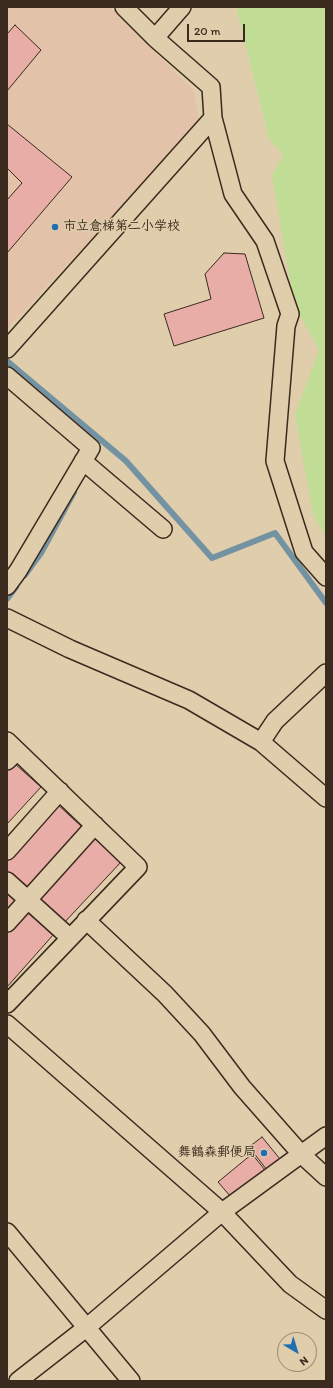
<!DOCTYPE html>
<meta charset="utf-8">
<style>
body{margin:0}
#map{position:relative;width:333px;height:1388px;overflow:hidden;background:#dfcdab;font-family:Itim,sans-serif}
canvas{display:block}
.frame{position:absolute;inset:0;border:8px solid #3b2a1e;pointer-events:none}
.north{position:absolute;left:277px;top:1332px;width:40px;height:40px;box-sizing:border-box;background:#dfcdab;border:1px solid #9d8c73;border-radius:50%;rotate:142deg;font-size:11px;font-weight:700;line-height:16px;text-align:center;color:#3b2a1e}
.north::after{content:'';display:block;margin:auto;width:14px;height:18px;background:#1f6fb2;clip-path:polygon(50% 0,100% 100%,50% 72%,0 100%)}
.scale{position:absolute;left:187px;top:24px;width:58px;height:18px;box-sizing:border-box;border:2px solid #3b2a1e;border-top:0;padding-left:5px;font-size:12px;line-height:14px;white-space:nowrap;color:#3b2a1e;-webkit-text-stroke:3px #dfcdab;paint-order:stroke}
</style>
<div id="map">
<canvas width="333" height="1388"></canvas>
<div class="frame"></div>
<div class="north">N</div>
<div class="scale">20 m</div>
</div>
<script>
const g = document.querySelector('canvas').getContext('2d');
g.lineJoin = 'round';
function fill(path, color) { g.fillStyle = color; g.fill(path, 'evenodd'); }
const toPath = rows => new Path2D(rows.map(r => 'M' + r).join(''));
function trace(path, color, width, dash) { g.strokeStyle = color; g.lineWidth = width; g.lineCap = dash ? 'butt' : 'round'; g.setLineDash(dash || []); g.stroke(path); }
function drawText(font, color, halo, rows, align = 'center') {
  g.font = font + ' Itim,"Klee One",sans-serif'; g.lineWidth = 3; g.setLineDash([]); g.textBaseline = 'middle'; g.strokeStyle = halo; g.fillStyle = color; for (const [text, x, y, turn = 0] of rows) {
    g.save(); g.translate(x, y); g.rotate((+turn || 0) * Math.PI / 180); g.textAlign = isNaN(turn) ? turn : align; if (halo) g.strokeText(text, 0, 0); g.fillText(text, 0, 0); g.restore();
  }
}
const built = toPath([
 [7,7,110,7,194,91,199,124,7,329]
]);
const green = toPath([
 [236,7,326,7,326,537,313,515,295,415,319,350,294,305,272,176,283,155,269,139]
]);
const stream = toPath([
 [7,361,126,461,212,558,275,533,326,603],
 [25,575,41,553,74,492],
 [7,599,16,587]
]);
const building = toPath([
 [15,25,41,50,7,91,7,34,15,25],
 [7,124,72,177,7,253,7,200,22,183,7,168,7,124],
 [224,253,245,254,264,318,174,346,164,314,211,299,205,274,224,253],
 [14,763,41,787,7,824,7,770,14,763],
 [56,803,82,827,25,889,7,872,7,856,56,803],
 [94,838,121,862,63,924,37,899,94,838],
 [7,892,17,900,7,911,7,892],
 [26,911,53,935,7,987,7,933,26,911],
 [262,1137,280,1159,267,1170,249,1147,262,1137],
 [252,1154,265,1170,231,1197,218,1182,252,1154]
]);
const minor = toPath([
 [124,7,155,38,211,87,213,118,233,194,265,241,290,314,286,326,275,461,304,552,326,577],
 [155,38,182,7],
 [7,349,213,118],
 [7,376,91,448,18,571,7,586],
 [83,461,163,529],
 [7,618,70,649,189,700,261,742,326,798],
 [7,741,138,867,7,1004],
 [261,742,275,721,326,673],
 [7,761,17,751],
 [7,851,60,791],
 [7,881,69,937],
 [86,920,165,994,202,1034,242,1087,301,1154,326,1177],
 [7,923,95,825],
 [7,1024,222,1212,290,1284,326,1310],
 [7,1232,131,1381],
 [18,1381,86,1328,222,1212,326,1136]
]);
const markers = [
 [55,227,4,"#1f6fb2"],
 [264,1153,4,"#1f6fb2"]
];
const poiNames = [
 ["市立倉梯第二小学校",63,227],
 ["舞鶴森郵便局",256,1153,"right"]
];
fill(built, '#e2c3aa');
fill(green, '#c1dd95');
trace(stream, '#7392a2', 6);
fill(building, '#e8ada7');
trace(building, '#3b2a1e', 1);
trace(minor, '#3b2a1e', 20);
trace(minor, '#dfcdab', 17);
for (const [x, y, r, color] of markers) { const dot = new Path2D(); dot.arc(x, y, r, 0, 2 * Math.PI); g.fillStyle = color; g.fill(dot); trace(dot, '#dfcdab', 1.5); }
drawText('bold 13px', '#3b2a1e', '#dfcdab', poiNames, 'left');
</script>
